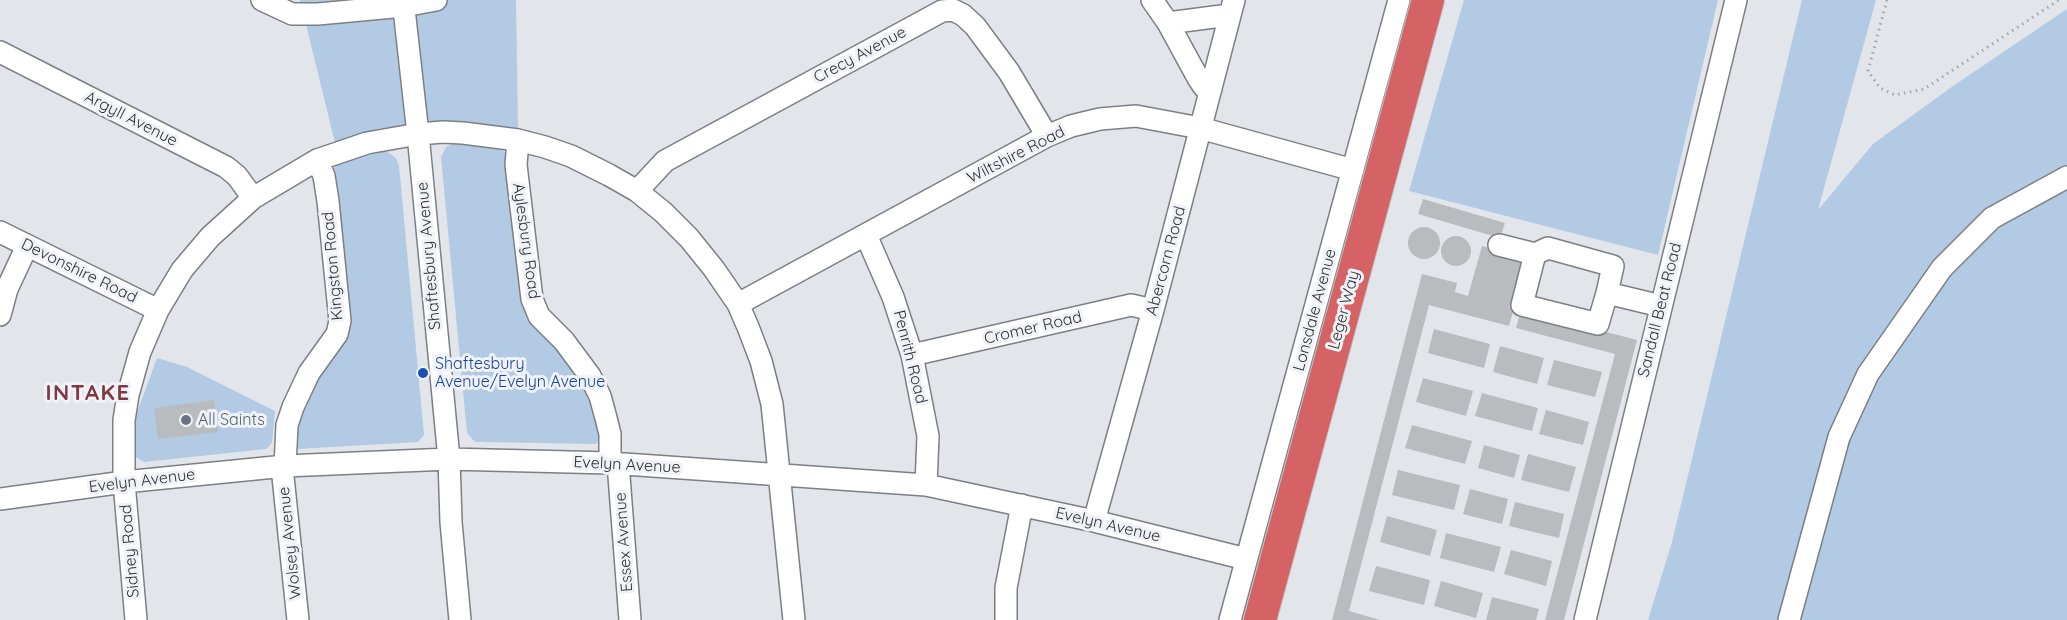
<!DOCTYPE html>
<style>
body{margin:0}
canvas{display:block;background:#e2e5e9}
</style>
<canvas width="2067" height="620"></canvas>
<script>
const g = document.querySelector('canvas').getContext('2d');
g.lineJoin = 'round';
function fill(path, color) { g.fillStyle = color; g.fill(path, 'evenodd'); }
const toPath = rows => new Path2D(rows.map(r => 'M' + r).join(''));
function trace(path, color, width, dash) { g.strokeStyle = color; g.lineWidth = width; g.lineCap = dash ? 'butt' : 'round'; g.setLineDash(dash || []); g.stroke(path); }
function drawText(font, color, halo, rows, align = 'center') {
  g.font = font + ' Quicksand,sans-serif'; g.lineWidth = 6; g.setLineDash([]); g.textBaseline = 'middle'; g.strokeStyle = halo; g.fillStyle = color; for (const [text, x, y, turn = 0] of rows) {
    g.save(); g.translate(x, y); g.rotate((+turn || 0) * Math.PI / 180); g.textAlign = isNaN(turn) ? turn : align; if (halo) g.strokeText(text, 0, 0); g.fillText(text, 0, 0); g.restore();
  }
}
const green = toPath([
 [300,0,516,0,518,128,445,122,380,128,335,143],
 [1464,0,1718,0,1658,255,1409,191],
 [1802,0,1876,0,1818,210,1873,144,1953,86,2067,9,2067,620,1648,620,1672,542],
 [452,144,500,148,507,154,524,300,589,386,602,435,596,444,479,442,475,442,467,433,441,157,446,147],
 [386,151,396,158,399,165,424,435,418,442,298,449,294,443,295,415,338,343,331,175,334,168,338,163],
 [157,358,187,367,275,411,272,443,266,449,144,462,134,456,135,418]
]);
const building = toPath([
 [1423,199,1505,223,1500,238,1418,214],
 '1408 243a16 16 0 1 1 32 0a16 16 0 1 1-32 0Z',
 '1441 251a15 15 0 1 1 30 0a15 15 0 1 1-30 0Z',
 [1482,246,1523,258,1510,307,1514,308,1509,326,1429,305,1349,611,1380,620,1332,620,1422,274,1457,283,1455,292,1468,296],
 [1521,310,1637,340,1564,620,1545,620,1615,354,1516,328],
 [1434,329,1490,344,1484,368,1428,353],
 [1500,346,1544,358,1537,384,1493,372],
 [1554,360,1602,372,1595,397,1547,385],
 [1423,378,1473,391,1466,416,1416,402],
 [1482,393,1538,408,1532,431,1475,416],
 [214,400,218,432,158,439,154,408],
 [1546,410,1589,422,1583,445,1539,434],
 [1412,425,1472,441,1465,464,1405,448],
 [1484,445,1520,455,1514,478,1478,468],
 [1528,454,1576,467,1569,492,1521,480],
 [1398,470,1460,485,1454,510,1392,495],
 [1470,489,1508,499,1502,524,1463,514],
 [1515,502,1564,514,1559,538,1509,526],
 [1387,516,1437,530,1430,556,1380,542],
 [1446,533,1501,547,1494,572,1440,558],
 [1511,550,1552,561,1546,586,1504,574],
 [1376,566,1430,580,1424,605,1369,591],
 [1441,581,1483,593,1476,618,1434,606],
 [1492,597,1539,609,1536,620,1486,620]
]);
const path = toPath([
 [1887,0,1868,71,1880,88,1895,95,1924,89,2059,0]
]);
const minor = toPath([
 [262,0,292,14,318,14,404,6,436,0],
 [403,0,418,134,449,459,451,522,460,620],
 [1152,0,1168,23,1198,78,1204,87,1211,89],
 [1168,23,1229,15],
 [0,52,226,167,237,176,253,198],
 [518,140,516,165,532,299,539,316,564,341,590,376,600,396,606,418,610,434,610,463],
 [637,191,665,161,942,11,953,10,963,15,975,26,1009,72,1047,136],
 [0,232,158,310],
 [866,235,893,297,912,355,928,436,926,485],
 [1499,245,1535,254,1548,248,1613,266,1607,293,1661,306],
 [1535,254,1522,305,1598,324,1607,293],
 [738,304,1047,136,1071,126,1100,119,1136,116,1200,128,1353,170],
 [0,315,7,289,27,246],
 [912,355,1131,305,1153,310],
 [618,463,630,620],
 [285,466,287,425,293,407,309,373,337,334,340,321,328,201,324,176,317,160],
 [282,467,298,620],
 [0,499,124,482,285,466,449,459,610,463,926,485,1094,521,1246,559],
 [1094,521,1153,310,1234,0],
 [136,620,124,482,124,420,128,395,140,352,158,310,182,270,210,237,253,198,317,160,367,143,418,134,443,132,463,133,518,140,545,147,571,156,609,175,637,191,663,212,689,238,714,269,738,304,748,327,761,361,772,404,794,620],
 [1006,620,1006,588,1022,505],
 [1230,620,1399,0],
 [1585,620,1736,0],
 [1789,620,1839,437,1868,374,1942,268,1992,218,2067,177]
]);
const highway = toPath([
 [1260,620,1428,0]
]);
const markers = [
 [423,373,6,"#1a4fb4"],
 [186,420,6,"#6b7280"]
];
const streetNames = [
 ["Crecy Avenue",860,55,-28],
 ["Argyll Avenue",131,119,27],
 ["Wiltshire Road",1016,155,-27],
 ["Aylesbury Road",526,241,82],
 ["Shaftesbury Avenue",429,256,-95],
 ["Abercorn Road",1166,261,-75],
 ["Kingston Road",333,266,-95],
 ["Devonshire Road",79,271,26],
 ["Lonsdale Avenue",1315,310,-75],
 ["Leger Way",1344,310,-75],
 ["Sandall Beat Road",1660,310,-76],
 ["Cromer Road",1033,328,-13],
 ["Penrith Road",910,357,76],
 ["Evelyn Avenue",627,465,3],
 ["Evelyn Avenue",142,481,-7],
 ["Evelyn Avenue",1108,525,13],
 ["Essex Avenue",624,542,-94],
 ["Wolsey Avenue",290,543,-96],
 ["Sidney Road",130,551,-95]
];
const transitNames = [
 ["Shaftesbury",435,364],
 ["Avenue/Evelyn Avenue",435,382]
];
const worshipNames = [
 ["All Saints",198,420]
];
const districtNames = [
 ["INTAKE",88,393]
];
fill(green, '#b3cae5');
fill(building, '#b8bcbf');
trace(minor, '#7c7f83', 24);
trace(highway, '#c1c1c2', 34);
trace(path, '#a4a6a9', 3, [1.5, 4.5]);
trace(minor, '#fff', 21);
trace(highway, '#d56265', 32);
for (const [x, y, r, color] of markers) { const dot = new Path2D(); dot.arc(x, y, r, 0, 2 * Math.PI); g.fillStyle = color; g.fill(dot); trace(dot, '#eff2f6', 2); }
drawText('16px', '#303132', '#eff2f6', streetNames);
drawText('16px', '#164399', '#eff2f6', transitNames, 'left');
drawText('16px', '#5b616d', '#eff2f6', worshipNames, 'left');
g.letterSpacing = '1.5px';
drawText('bold 22px', '#803840', '#eff2f6', districtNames);
g.letterSpacing = '0px';
</script>
